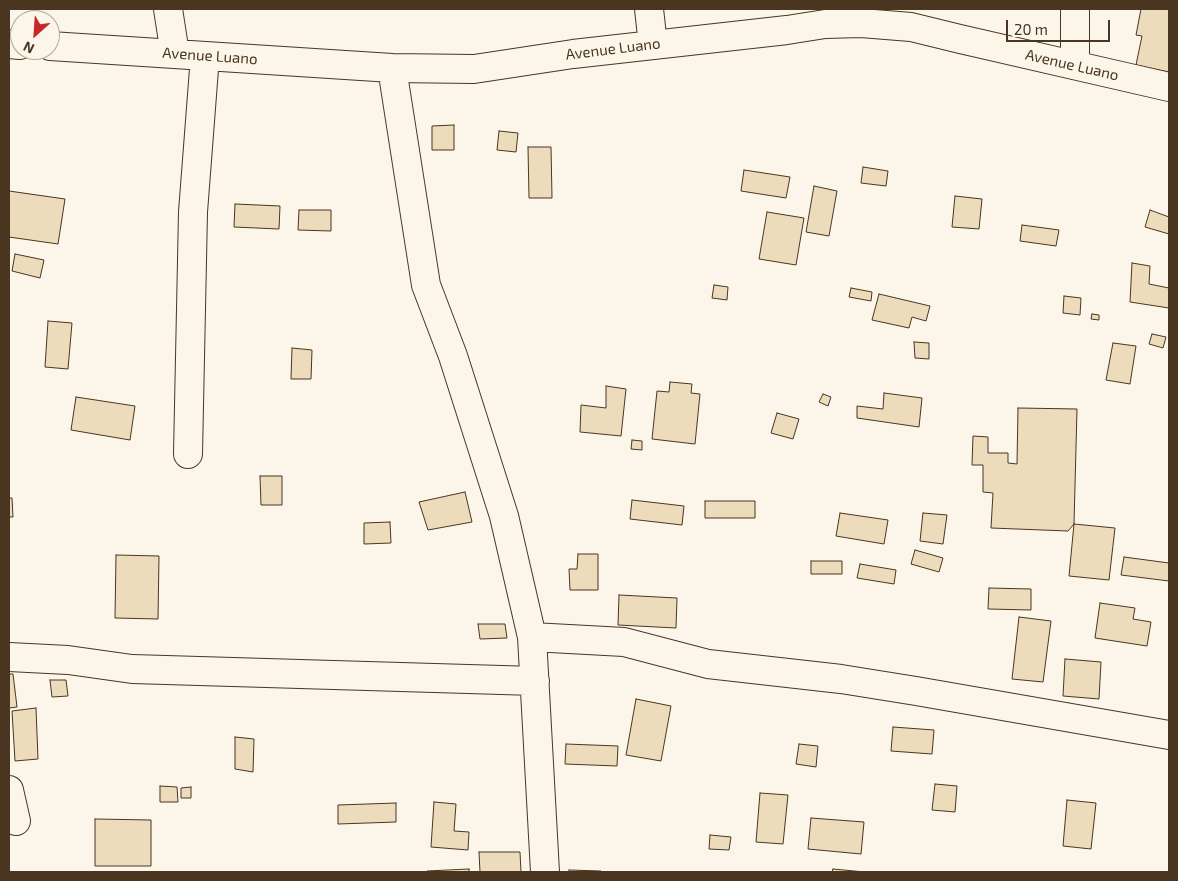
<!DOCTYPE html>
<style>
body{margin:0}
#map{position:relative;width:1178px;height:881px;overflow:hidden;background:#fbf6e9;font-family:"Exo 2",sans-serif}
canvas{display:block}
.frame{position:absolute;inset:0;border:10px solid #4a3520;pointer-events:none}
.north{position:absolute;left:10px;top:10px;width:50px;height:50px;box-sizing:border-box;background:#fbf6e9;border:1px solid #b4a999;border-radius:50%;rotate:206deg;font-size:14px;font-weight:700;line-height:20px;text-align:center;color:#4a3520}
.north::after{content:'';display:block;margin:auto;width:18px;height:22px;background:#c62828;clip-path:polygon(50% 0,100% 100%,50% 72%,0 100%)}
.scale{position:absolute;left:1006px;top:20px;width:104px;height:22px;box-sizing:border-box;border:2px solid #4a3520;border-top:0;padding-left:6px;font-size:15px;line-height:18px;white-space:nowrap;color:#4a3520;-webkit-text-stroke:4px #fbf6e9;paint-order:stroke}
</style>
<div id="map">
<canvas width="1178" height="881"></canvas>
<div class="frame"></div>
<div class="north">N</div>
<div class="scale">20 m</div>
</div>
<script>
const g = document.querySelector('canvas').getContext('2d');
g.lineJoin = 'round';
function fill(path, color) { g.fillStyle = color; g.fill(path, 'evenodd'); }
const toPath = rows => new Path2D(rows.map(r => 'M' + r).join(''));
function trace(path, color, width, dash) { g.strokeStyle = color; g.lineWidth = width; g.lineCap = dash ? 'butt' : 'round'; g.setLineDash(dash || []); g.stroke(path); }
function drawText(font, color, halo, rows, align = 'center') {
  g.font = font + ' "Exo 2",sans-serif'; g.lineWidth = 4; g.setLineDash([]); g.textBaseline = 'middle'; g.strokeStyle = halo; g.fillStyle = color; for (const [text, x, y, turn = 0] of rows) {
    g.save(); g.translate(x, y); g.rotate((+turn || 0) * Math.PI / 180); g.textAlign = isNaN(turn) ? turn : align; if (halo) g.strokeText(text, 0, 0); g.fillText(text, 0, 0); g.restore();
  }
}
const building = toPath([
 [1141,9,1169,9,1169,72,1136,65,1142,36,1136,35,1141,9],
 [454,125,454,150,432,150,432,126,454,125],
 [499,131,518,133,516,152,497,150,499,131],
 [528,147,551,147,552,198,529,198,528,147],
 [863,167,888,171,886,186,861,183,863,167],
 [744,170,790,177,786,198,741,191,744,170],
 [814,186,837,191,829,236,806,232,814,186],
 [9,191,65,199,58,244,9,237,9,191],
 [955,196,982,199,979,229,952,227,955,196],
 [235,204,280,206,279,229,234,227,235,204],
 [299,210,331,210,331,231,298,230,299,210],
 [1150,210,1169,217,1169,234,1145,227,1150,210],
 [767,212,804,218,796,265,759,259,767,212],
 [1022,225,1059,230,1056,246,1020,241,1022,225],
 [15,254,44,260,40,278,12,271,15,254],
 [1132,263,1150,266,1149,284,1169,288,1169,308,1130,302,1132,263],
 [714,285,728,287,727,300,712,298,714,285],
 [851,288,872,292,871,301,849,297,851,288],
 [879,294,930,306,926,321,912,317,909,328,872,320,879,294],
 [1064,296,1081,298,1080,315,1063,313,1064,296],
 [1092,314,1099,315,1099,320,1091,319,1092,314],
 [48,321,72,323,68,369,45,367,48,321],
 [1152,334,1166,337,1163,348,1149,344,1152,334],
 [914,342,929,343,929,359,915,358,914,342],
 [1113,343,1136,346,1130,384,1106,380,1113,343],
 [292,348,312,350,311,379,291,379,292,348],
 [670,382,692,384,691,393,700,394,695,444,652,439,657,391,669,392,670,382],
 [606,386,626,389,621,436,580,432,581,405,606,408,606,386],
 [884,393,922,398,919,427,857,418,857,406,883,409,884,393],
 [823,394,831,397,828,406,819,402,823,394],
 [76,397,135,406,130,440,71,430,76,397],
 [1018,408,1077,409,1074,524,1068,531,991,528,993,493,983,492,983,465,972,465,973,436,988,437,988,453,1008,453,1008,463,1017,464,1018,408],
 [777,413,799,419,793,439,771,433,777,413],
 [632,440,642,441,642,450,631,449,632,440],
 [260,476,282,476,282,505,261,505,260,476],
 [465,492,472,522,428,530,419,502,465,492],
 [9,498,12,498,13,517,9,517,9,498],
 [632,500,684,506,682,525,630,519,632,500],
 [705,501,755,501,755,518,705,518,705,501],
 [840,513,888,520,884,544,836,536,840,513],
 [923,513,947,515,943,544,920,541,923,513],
 [390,522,391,543,364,544,364,523,390,522],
 [1074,524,1115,528,1109,580,1069,576,1074,524],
 [915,550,943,558,939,572,911,564,915,550],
 [578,554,598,554,598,590,570,590,569,569,577,569,578,554],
 [116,555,159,556,158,619,115,618,116,555],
 [1124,557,1169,563,1169,581,1121,575,1124,557],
 [811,561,842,561,842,574,811,574,811,561],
 [860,564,896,570,894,584,857,578,860,564],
 [989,588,1031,589,1031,610,988,609,989,588],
 [619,595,677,598,676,628,618,625,619,595],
 [1100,603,1135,608,1133,619,1151,622,1147,646,1095,638,1100,603],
 [1019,617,1051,621,1043,682,1012,679,1019,617],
 [478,624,505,624,507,638,480,639,478,624],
 [1065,659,1101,662,1099,699,1063,696,1065,659],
 [9,674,13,674,17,707,9,708,9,674],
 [50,680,66,680,68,696,52,697,50,680],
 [636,699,671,706,661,761,626,755,636,699],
 [36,708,38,759,15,761,12,711,36,708],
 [893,727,934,730,932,754,891,751,893,727],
 [235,737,254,739,253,772,235,769,235,737],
 [566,744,618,746,617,766,565,764,566,744],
 [799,744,818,746,816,767,796,764,799,744],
 [935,784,957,786,955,812,932,810,935,784],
 [160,786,177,787,178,802,160,802,160,786],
 [191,787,191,798,181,798,181,788,191,787],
 [760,793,788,795,783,844,756,842,760,793],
 [1067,800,1096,803,1091,849,1063,846,1067,800],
 [434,802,456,804,454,831,469,832,468,850,431,847,434,802],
 [396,803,396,822,338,824,338,805,396,803],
 [811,818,864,822,861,854,808,849,811,818],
 [95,819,151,820,151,866,95,866,95,819],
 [710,835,731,837,729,850,709,849,710,835],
 [479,852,520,852,521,872,480,872,479,852],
 [469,869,469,872,427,872,427,871,469,869],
 [833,869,865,872,832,872,833,869],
 [569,870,601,871,601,872,569,872,569,870]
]);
const street = toPath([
 [168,9,175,54],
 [649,9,653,45],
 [1075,9,1075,65],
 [9,44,20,45],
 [50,46,392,68,474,69,573,54,787,30,825,24,861,23,911,27,960,39,1169,87],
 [392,68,426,285,453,356,504,516,532,637,545,872],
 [188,454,193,212,205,56],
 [532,637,624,642,708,664,841,679,916,691,1169,735],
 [9,657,68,660,132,669,535,681],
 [9,790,16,821]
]);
const streetNames = [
 ["Avenue Luano",613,49,-7],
 ["Avenue Luano",210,56,4],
 ["Avenue Luano",1072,65,13]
];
fill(building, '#ecdcbc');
trace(building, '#4a3520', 1);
trace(street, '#4a3520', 30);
trace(street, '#fbf6e9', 28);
drawText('15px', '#4a3520', '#fbf6e9', streetNames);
</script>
